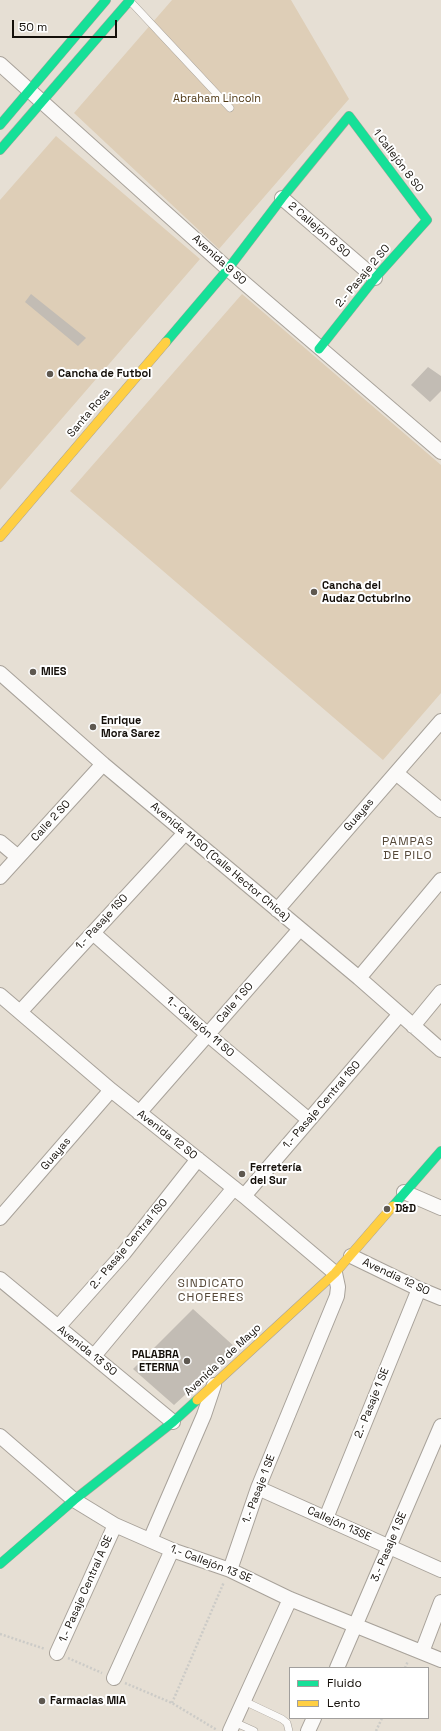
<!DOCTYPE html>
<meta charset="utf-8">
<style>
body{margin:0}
#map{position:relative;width:441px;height:1731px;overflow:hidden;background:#e6dfd4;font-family:"Space Grotesk",sans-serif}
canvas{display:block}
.legend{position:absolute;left:289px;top:1667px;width:140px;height:52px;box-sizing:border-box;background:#fff;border:1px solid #a19f9d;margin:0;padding:5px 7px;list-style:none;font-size:12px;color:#140f09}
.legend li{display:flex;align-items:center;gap:8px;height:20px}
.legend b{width:20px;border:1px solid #a19f9d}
.scale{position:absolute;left:12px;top:20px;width:105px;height:18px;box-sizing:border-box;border:2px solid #140f09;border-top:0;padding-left:5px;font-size:12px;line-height:14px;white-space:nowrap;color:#140f09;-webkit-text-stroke:3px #fff;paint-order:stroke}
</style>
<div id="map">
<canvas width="441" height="1731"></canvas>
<ul class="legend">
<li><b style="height:5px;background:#16e098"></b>Fluido</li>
<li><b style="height:5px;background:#ffcf43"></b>Lento</li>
</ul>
<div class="scale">50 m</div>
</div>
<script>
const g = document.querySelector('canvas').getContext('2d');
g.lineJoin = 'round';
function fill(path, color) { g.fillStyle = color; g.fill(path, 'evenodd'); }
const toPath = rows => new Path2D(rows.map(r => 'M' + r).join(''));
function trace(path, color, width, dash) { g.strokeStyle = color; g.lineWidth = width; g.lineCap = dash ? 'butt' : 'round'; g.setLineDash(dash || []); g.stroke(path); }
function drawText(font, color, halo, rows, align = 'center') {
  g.font = font + ' "Space Grotesk",sans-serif'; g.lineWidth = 4; g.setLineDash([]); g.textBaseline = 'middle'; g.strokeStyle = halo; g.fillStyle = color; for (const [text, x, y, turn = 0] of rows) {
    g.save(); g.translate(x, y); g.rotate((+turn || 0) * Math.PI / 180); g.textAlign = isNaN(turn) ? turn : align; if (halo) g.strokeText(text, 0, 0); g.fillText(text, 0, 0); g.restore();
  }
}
const green = toPath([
 [172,0,291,0,349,99,219,249,74,113],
 [56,136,200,259,0,490,0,200],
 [242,294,441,465,441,693,383,760,70,491]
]);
const building = toPath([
 [31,294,86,338,78,346,25,302],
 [428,367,441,376,441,391,430,402,411,385],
 [193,1309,236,1348,174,1405,133,1369]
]);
const path = toPath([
 [0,1634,45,1649],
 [68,1658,102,1673],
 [405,1668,408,1661],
 [125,1683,172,1703,217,1730],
 [172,1703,224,1582],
 [376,1731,382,1718]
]);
const lane = toPath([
 [131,2,230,108],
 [244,1701,282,1719,287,1723,289,1731],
 [234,1722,254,1731]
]);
const street = toPath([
 [0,64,228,269,441,452],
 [282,198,375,278],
 [0,673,103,764,359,978,441,1050],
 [396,773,441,810],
 [0,842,18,857],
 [0,877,103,764],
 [277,910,441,721],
 [93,933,207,1034,309,1120],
 [359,978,441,880],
 [0,995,111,1090,244,1196,335,1273,338,1287,337,1296,258,1488,230,1570],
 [20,1012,185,833],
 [413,1026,441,992],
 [139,1113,300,929],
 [404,1192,441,1208],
 [244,1196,400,1014],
 [0,1218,111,1090],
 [351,1256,419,1289,441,1298],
 [0,1279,173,1422],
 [58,1327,124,1253,198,1159],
 [94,1356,234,1188],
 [0,1436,74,1500,115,1525,172,1550,230,1570,290,1599,441,1660],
 [258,1488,441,1570],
 [326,1518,419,1289],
 [150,1540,204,1415,214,1385],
 [422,1652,441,1602],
 [57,1653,115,1525],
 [337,1668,441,1426],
 [114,1678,172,1550],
 [230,1731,290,1599],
 [308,1731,314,1718]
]);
const fast = toPath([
 [0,125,106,0],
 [0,150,130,0],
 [166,342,228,269,282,198,349,116,427,220,375,278,319,349],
 [393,1206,441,1151],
 [0,1564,74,1500,173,1422,197,1400]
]);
const slow = toPath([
 [0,537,166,342],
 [197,1400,335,1273,393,1206]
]);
const markers = [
 [50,374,4,"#5e5850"],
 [314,592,4,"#5e5850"],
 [33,672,4,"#5e5850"],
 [93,727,4,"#5e5850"],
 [242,1174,4,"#5e5850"],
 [387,1209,4,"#5e5850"],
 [187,1361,4,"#5e5850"],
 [42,1701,4,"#5e5850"]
];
const parkNames = [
 ["Abraham Lincoln",217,99]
];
const streetNames = [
 ["1 Callejón 8 SO",398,161,53],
 ["2 Callejón 8 SO",319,230,41],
 ["Avenida 9 SO",219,260,42],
 ["2.- Pasaje 2 SO",363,276,-50],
 ["Santa Rosa",89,413,-50],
 ["Guayas",359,815,-49],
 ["Calle 2 SO",51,821,-47],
 ["Avenida 11 SO (Calle Hector Chica)",220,862,40],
 ["1.- Pasaje 1SO",102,922,-47],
 ["Calle 1 SO",235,1003,-49],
 ["1.- Callejón 11 SO",200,1027,41],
 ["1.- Pasaje Central 1SO",322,1105,-49],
 ["Avenida 12 SO",167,1135,38],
 ["Guayas",56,1154,-49],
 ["2.- Pasaje Central 1SO",129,1244,-50],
 ["Avendia 12 SO",396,1277,25],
 ["Avenida 13 SO",87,1351,39],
 ["Avenida 9 de Mayo",223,1360,-43],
 ["2.- Pasaje 1 SE",372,1403,-68],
 ["1.- Pasaje 1 SE",259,1489,-69],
 ["Callejón 13SE",339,1524,24],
 ["3.- Pasaje 1 SE",389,1547,-67],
 ["1.- Callejón 13 SE",211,1564,21],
 ["1.- Pasaje Central A SE",86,1589,-66]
];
const poiNames = [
 ["Cancha de Futbol",58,374],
 ["Cancha del",322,586],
 ["Audaz Octubrino",322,599],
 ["MIES",41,672],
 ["Enrique",101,721],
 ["Mora Sarez",101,734],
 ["Ferretería",250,1168],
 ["del Sur",250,1181],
 ["D&D",395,1209],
 ["PALABRA",179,1355,"right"],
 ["ETERNA",179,1368,"right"],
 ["Farmacias MIA",50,1701]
];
const neighbourhoodNames = [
 ["PAMPAS",408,842],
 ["DE PILO",408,856],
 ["SINDICATO",211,1284],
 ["CHOFERES",211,1298]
];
fill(green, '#deceb7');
fill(building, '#c2bcb4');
trace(lane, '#a8a29a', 8);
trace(street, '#a8a29a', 16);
trace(fast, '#a8a29a', 10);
trace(slow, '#a8a29a', 10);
trace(path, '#cccbc7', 2.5, [2, 2]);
trace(lane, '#fbfaf9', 7);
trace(street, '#fbfaf9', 14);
trace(fast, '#16e098', 9);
trace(slow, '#ffcf43', 9);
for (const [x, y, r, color] of markers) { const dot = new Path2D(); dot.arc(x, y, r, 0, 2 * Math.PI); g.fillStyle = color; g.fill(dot); trace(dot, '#fff', 1.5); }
drawText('11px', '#4f3814', '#fff', parkNames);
drawText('11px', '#140f09', '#fff', streetNames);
drawText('bold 11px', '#140f09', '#fff', poiNames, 'left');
g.letterSpacing = '1px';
drawText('12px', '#554838', '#fff', neighbourhoodNames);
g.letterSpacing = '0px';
</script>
